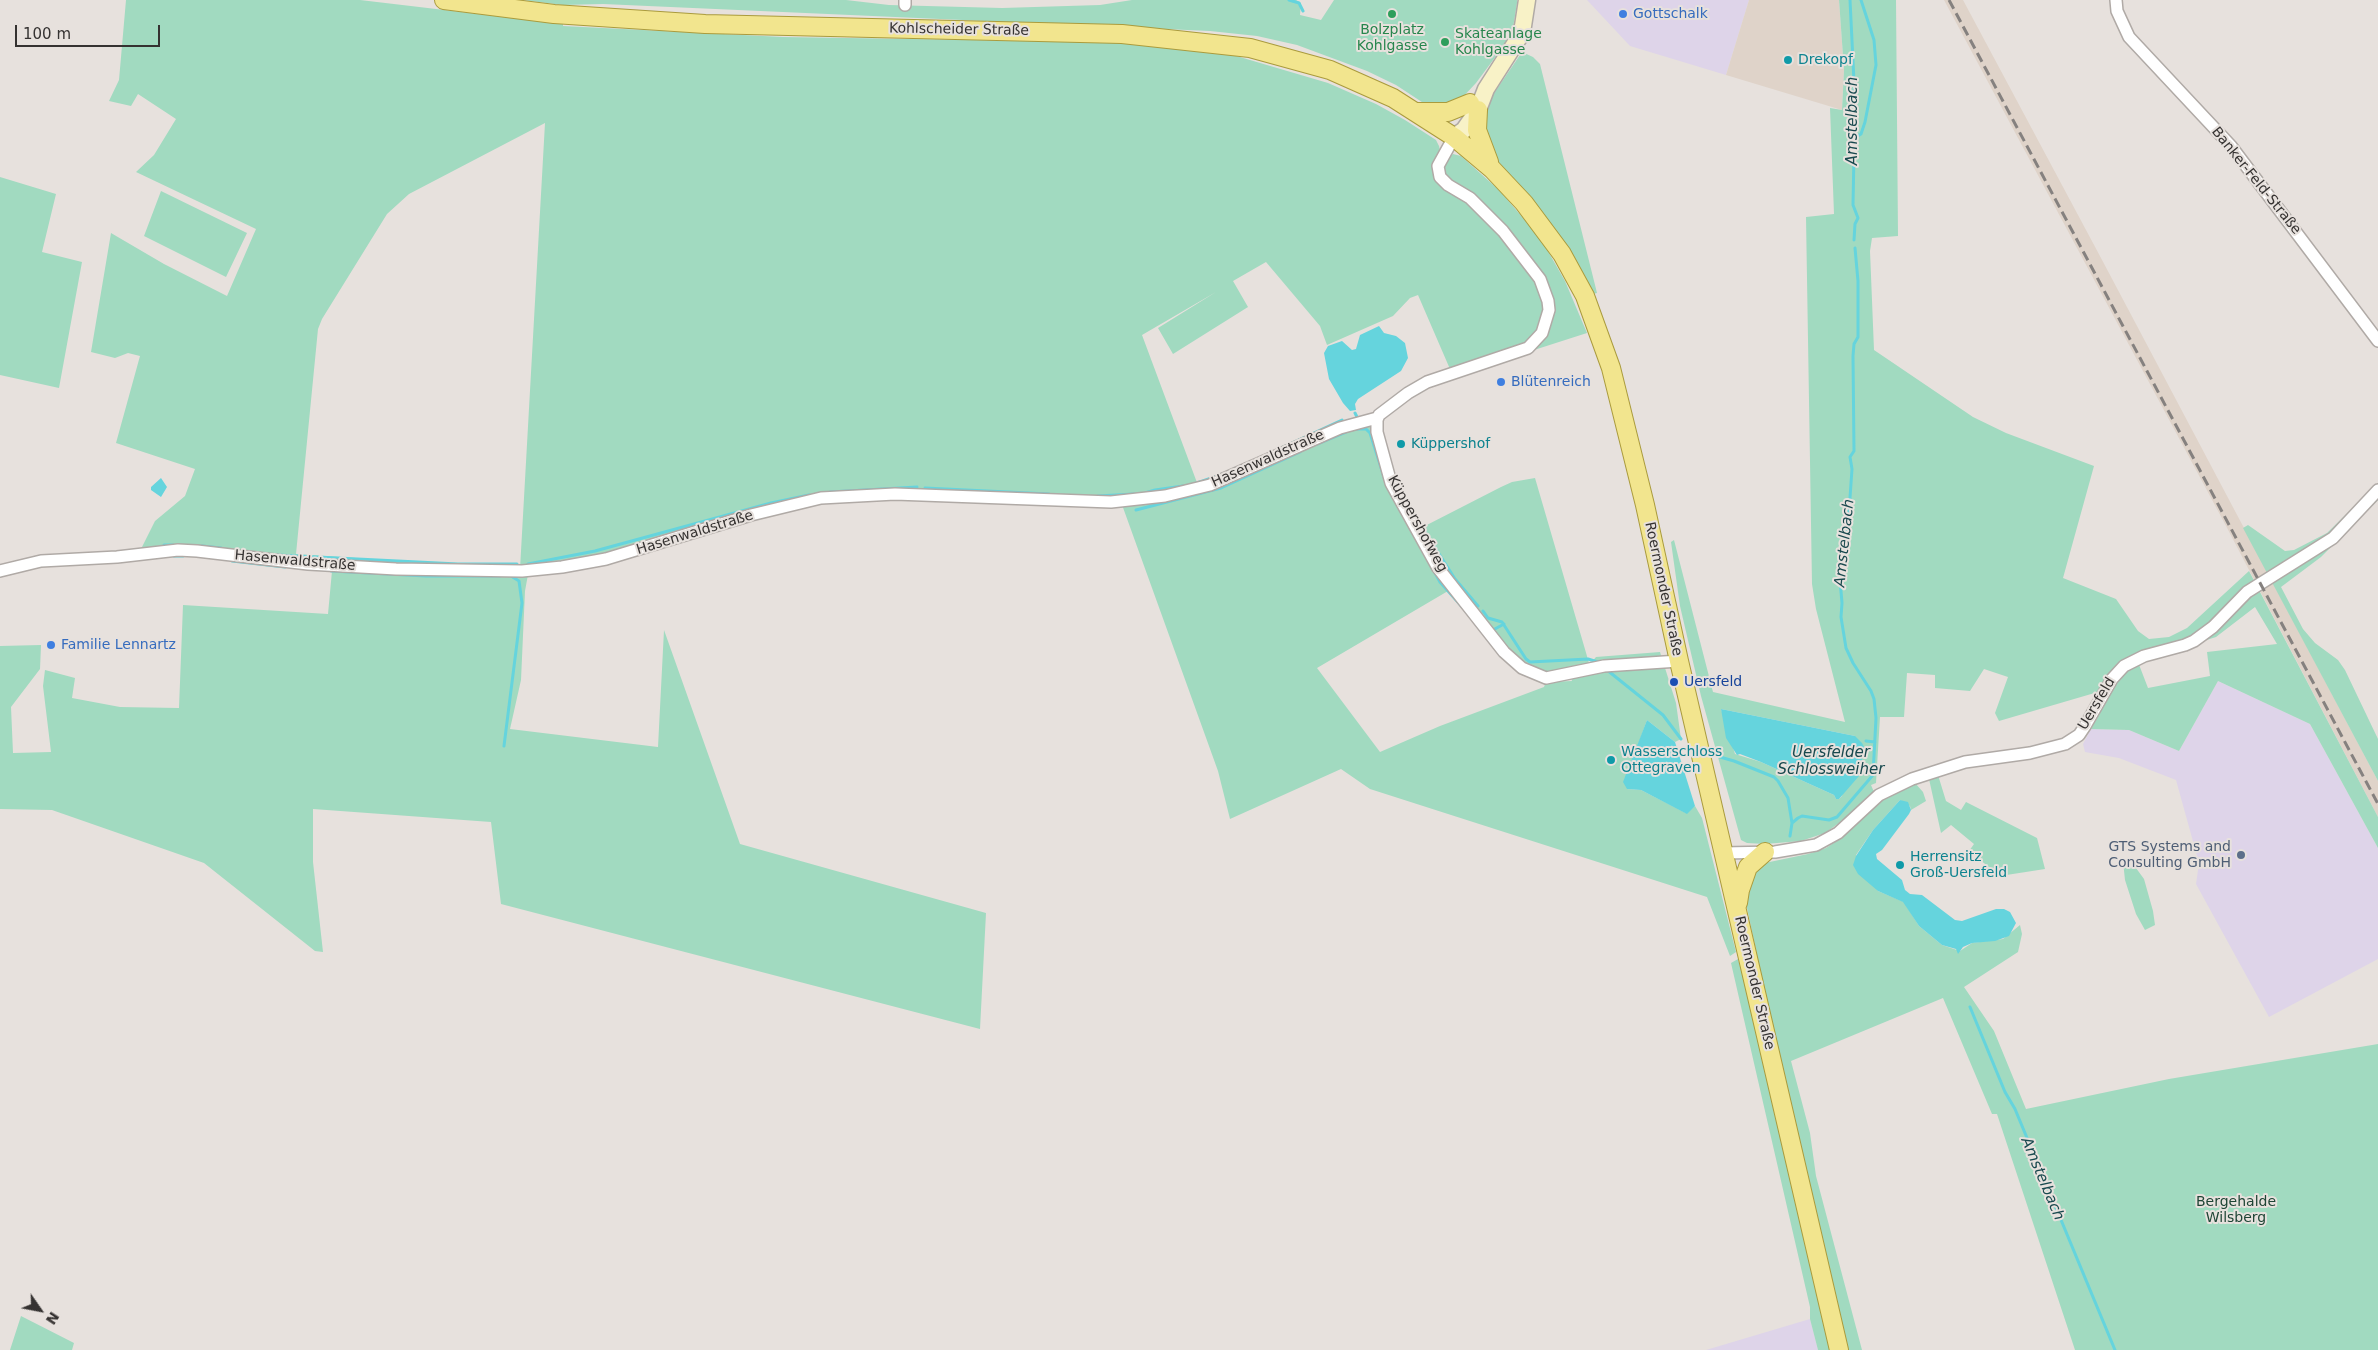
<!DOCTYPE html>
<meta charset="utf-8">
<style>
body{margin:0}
#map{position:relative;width:2378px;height:1350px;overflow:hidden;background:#e7e1dd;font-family:"DejaVu Sans",sans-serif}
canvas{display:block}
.north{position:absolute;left:15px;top:1285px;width:50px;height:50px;-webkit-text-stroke:4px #e7e1dd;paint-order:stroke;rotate:123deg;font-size:14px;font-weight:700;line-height:20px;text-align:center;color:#353231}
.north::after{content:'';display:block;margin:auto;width:18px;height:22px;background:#353231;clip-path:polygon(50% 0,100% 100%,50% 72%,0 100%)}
.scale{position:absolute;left:15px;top:25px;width:145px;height:22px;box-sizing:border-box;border:2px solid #353231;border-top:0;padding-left:6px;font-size:15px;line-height:18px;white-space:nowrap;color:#353231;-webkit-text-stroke:4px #e7e1dd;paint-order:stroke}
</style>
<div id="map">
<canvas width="2378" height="1350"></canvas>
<div class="north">N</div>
<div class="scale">100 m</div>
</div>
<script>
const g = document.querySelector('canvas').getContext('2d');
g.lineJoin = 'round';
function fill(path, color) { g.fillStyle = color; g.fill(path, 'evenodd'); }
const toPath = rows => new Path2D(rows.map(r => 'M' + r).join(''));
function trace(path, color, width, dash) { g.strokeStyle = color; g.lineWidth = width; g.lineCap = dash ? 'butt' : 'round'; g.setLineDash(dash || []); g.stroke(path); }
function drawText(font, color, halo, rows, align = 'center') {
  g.font = font + ' "DejaVu Sans",sans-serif'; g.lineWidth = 4; g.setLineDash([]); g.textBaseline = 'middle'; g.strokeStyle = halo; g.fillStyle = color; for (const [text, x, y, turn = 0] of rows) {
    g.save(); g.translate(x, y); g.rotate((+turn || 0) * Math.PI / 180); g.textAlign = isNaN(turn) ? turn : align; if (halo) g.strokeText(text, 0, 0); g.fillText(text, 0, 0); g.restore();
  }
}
const commercial = toPath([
 [1587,0,1749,0,1726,75,1630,46],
 [2218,681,2310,724,2378,848,2378,959,2269,1017,2196,884,2199,863,2176,780,2119,758,2085,752,2083,744,2091,729,2129,730,2179,751],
 [1810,1319,1818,1350,1706,1350]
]);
const built = toPath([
 [1749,0,1839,0,1844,70,1842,110,1726,75],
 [1944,0,1963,0,2101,258,2378,781,2378,817,2225,524]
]);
const green = toPath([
 [126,0,360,0,563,24,563,26,783,37,1102,42,1203,50,1233,55,1328,83,1376,104,1405,120,1436,140,1439,146,1443,163,1453,154,1461,156,1499,190,1524,219,1545,246,1565,281,1587,333,1453,376,1418,295,1410,298,1393,316,1327,345,1320,326,1266,262,1233,281,1248,307,1173,354,1158,328,1216,292,1142,335,1196,480,1199,487,1368,418,1386,483,1448,591,1317,668,1380,752,1440,726,1544,687,1546,682,1572,681,1569,671,1590,664,1596,657,1660,652,1676,703,1681,739,1675,742,1647,720,1634,756,1627,789,1641,790,1686,813,1695,806,1702,818,1736,952,1730,956,1707,897,1370,789,1341,769,1230,819,1218,771,1121,502,896,494,822,500,637,551,529,569,525,591,521,680,510,729,658,747,664,630,740,844,986,913,980,1029,501,904,491,822,313,809,313,862,323,952,315,951,204,863,52,810,0,809,0,646,41,645,40,669,11,707,13,753,51,752,43,686,45,670,75,678,72,698,120,707,179,708,183,605,328,614,332,571,141,549,155,521,185,496,195,469,116,443,140,356,128,353,115,358,91,352,111,233,164,264,227,296,256,229,136,172,154,155,176,119,138,94,131,106,109,101,119,80],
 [545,123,520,569,296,554,318,329,322,319,387,214,409,194],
 [522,0,846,0,889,5,1002,8,1100,5,1132,0,1296,0,1301,3,1300,15,1321,20,1334,0,1517,0,1517,3,1513,28,1505,44,1476,83,1460,100,1448,106,1428,106,1396,85,1367,71,1297,45,1257,36,1210,31,603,4,563,5],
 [1839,0,1896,0,1898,236,1872,238,1870,251,1874,350,1973,417,2006,433,2094,466,2063,578,2116,599,2138,631,2149,639,2169,637,2187,628,2249,571,2378,817,2378,848,2310,724,2218,681,2179,751,2129,730,2091,729,2108,698,2098,692,1999,721,1995,713,2008,677,1984,669,1970,691,1935,688,1935,675,1907,673,1904,717,1880,717,1876,783,1871,785,1874,792,1839,823,1825,833,1801,841,1765,844,1747,843,1741,840,1701,696,1680,606,1671,542,1674,540,1713,692,1845,722,1816,609,1812,584,1806,217,1834,214,1830,108,1842,110,1844,70],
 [2255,607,2277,644,2207,652,2210,676,2148,688,2138,662,2216,637],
 [1721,709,1855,736,1842,796,1839,799,1836,799,1834,795,1761,762,1735,754],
 [1522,52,1533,57,1540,64,1597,293,1593,294,1580,267,1490,151,1483,118,1488,102],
 [0,177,56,194,42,252,82,262,59,388,0,375],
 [161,191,247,233,226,277,144,236],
 [1535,478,1589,663,1549,672,1530,666,1507,650,1471,605,1419,529,1501,487,1512,482],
 [2378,483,2378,500,2321,557,2281,587,2303,629,2315,643,2338,660,2345,670,2378,739,2378,781,2243,528,2248,525,2285,551,2294,550,2327,533],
 [1938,775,1946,801,1961,810,1966,802,2037,838,2045,869,2000,876,1969,851,1974,844,1951,825,1941,833,1929,779],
 [1915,783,1923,792,1926,801,1911,810,1910,806,1900,800,1873,830,1856,855,1878,891,1904,902,1919,926,1942,945,1960,951,1972,943,2003,939,2020,925,2022,934,2018,952,1964,987,1994,1031,2026,1109,2169,1079,2378,1044,2378,1350,2075,1350,1997,1114,1992,1114,1943,998,1791,1061,1810,1133,1816,1176,1862,1350,1845,1350,1769,1012,1747,908,1747,882,1760,864,1808,854,1826,848,1843,837,1884,798],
 [2128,857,2144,879,2153,911,2155,925,2145,930,2136,914,2125,880,2123,861],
 [1738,959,1757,1029,1830,1350,1818,1350,1810,1319,1810,1307,1731,963],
 [21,1316,74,1343,72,1350,10,1350]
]);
const water = toPath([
 [1379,326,1384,333,1396,336,1405,343,1408,358,1401,371,1358,399,1355,404,1356,410,1350,411,1343,403,1329,379,1324,353,1328,346,1342,341,1352,350,1356,349,1360,335],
 [161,478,167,487,161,497,151,490,151,487],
 [1721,709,1855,736,1862,743,1864,747,1859,776,1839,799,1836,799,1834,795,1761,762,1740,754,1737,755,1726,738],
 [1647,720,1675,742,1695,806,1687,814,1641,790,1627,789,1623,782],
 [1900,800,1908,802,1911,810,1909,814,1882,850,1876,854,1877,859,1902,880,1905,890,1910,894,1922,895,1955,920,1962,921,1996,909,2004,909,2010,912,2016,923,2009,936,1995,941,1972,943,1963,947,1958,954,1956,949,1942,945,1919,926,1903,902,1878,891,1858,874,1853,865,1856,856,1873,830]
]);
const stream = toPath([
 [1289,0,1299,3,1303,11],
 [1850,0,1855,102,1853,205,1858,218,1855,224,1854,240],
 [1853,139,1861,134,1865,122,1876,65,1874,40,1861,0],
 [1355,413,1357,417],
 [1365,428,1370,433,1384,477],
 [1356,429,1365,429],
 [1317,444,1346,432],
 [1279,449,1342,420],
 [1194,484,1223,474],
 [925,488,1049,494],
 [830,492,917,487],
 [1145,493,1155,490,1183,486],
 [1098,496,1134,494],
 [1136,510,1221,488,1300,452],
 [1422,527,1455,579,1478,606],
 [164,545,173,545],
 [202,546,221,548],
 [277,555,458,564,517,564],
 [174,556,183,556],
 [232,561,285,567],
 [528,564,595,551,771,503,809,495],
 [331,571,426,576,500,576],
 [1434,571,1440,582,1464,609],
 [1483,611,1488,618,1502,622,1526,659,1530,662,1588,659,1601,663],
 [1493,630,1504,624],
 [1607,670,1663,715,1681,739],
 [1866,741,1875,742],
 [504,746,522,603,519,581,511,576],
 [1720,757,1734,761,1774,777,1778,781,1788,798,1792,823],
 [1790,836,1792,823,1798,818,1802,816,1829,820,1837,817,1873,775,1876,718,1874,699,1871,691,1853,663,1846,648,1841,617,1842,603,1840,580,1847,541,1852,469,1850,457,1854,451,1853,356,1854,344,1858,337,1858,281,1855,248],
 [1970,1007,2005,1092,2015,1109,2115,1350]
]);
const street = toPath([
 [905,0,905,5],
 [2116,0,2117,11,2129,37,2231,146,2378,341],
 [1454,137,1438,166,1440,177,1448,185,1470,198,1503,231,1540,279,1548,301,1549,310,1542,333,1528,348,1427,382,1408,393,1379,415,1377,420,1377,432,1391,483,1438,568,1504,652,1522,668,1546,678,1604,666,1679,661],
 [0,571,41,561,117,557,178,550,197,551,308,564,396,569,522,571,562,567,606,559,751,515,821,498,895,494,1111,502,1165,496,1210,485,1340,428,1377,418],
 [1723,853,1775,852,1816,845,1838,833,1879,795,1912,779,1965,762,2030,753,2065,744,2079,735,2085,726,2112,679,2124,666,2144,656,2185,645,2194,641,2213,627,2247,592,2333,538,2378,490]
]);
const secondary = toPath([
 [1454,137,1464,130,1478,110,1486,89,1518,39,1523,26,1527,0]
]);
const primary = toPath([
 [444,0,554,14,705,24,1122,34,1250,48,1330,70,1393,98,1454,137,1492,169,1524,203,1562,254,1585,296,1611,368,1645,505,1679,661,1839,1350],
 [1478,110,1477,130,1489,162],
 [1417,112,1448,112,1470,103],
 [1738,903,1740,890,1748,867,1765,852]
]);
const rail = toPath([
 [1949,0,2378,804]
]);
const markers = [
 [1392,14,5,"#2e9e5b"],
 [1623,14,5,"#3f7fe0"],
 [1445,42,5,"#2e9e5b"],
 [1788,60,5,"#0f9aa8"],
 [1501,382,5,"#3f7fe0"],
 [1401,444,5,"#0f9aa8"],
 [51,645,5,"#3f7fe0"],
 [1674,682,5,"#1a4fb4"],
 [1611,760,5,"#0f9aa8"],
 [2241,855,5,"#5c6f8a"],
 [1900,865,5,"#0f9aa8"]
];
const shopNames = [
 ["Gottschalk",1633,14],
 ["Blütenreich",1511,382],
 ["Familie Lennartz",61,645]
];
const streetNames = [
 ["Kohlscheider Straße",959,30,1],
 ["Banker-Feld-Straße",2256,181,51],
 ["Hasenwaldstraße",1268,459,-24],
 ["Küppershofweg",1417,524,61],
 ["Hasenwaldstraße",695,533,-17],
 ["Hasenwaldstraße",295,561,5],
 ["Roermonder Straße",1663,589,78],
 ["Uersfeld",2097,704,-59],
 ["Roermonder Straße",1754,983,77]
];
const leisureNames = [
 ["Bolzplatz",1392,30],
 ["Kohlgasse",1392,46],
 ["Skateanlage",1455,34,"left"],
 ["Kohlgasse",1455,50,"left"]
];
const cultureNames = [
 ["Drekopf",1798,60],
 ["Küppershof",1411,444],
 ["Wasserschloss",1621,752],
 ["Ottegraven",1621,768],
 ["Herrensitz",1910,857],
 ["Groß-Uersfeld",1910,873]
];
const transitNames = [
 ["Uersfeld",1684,682]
];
const serviceNames = [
 ["GTS Systems and",2231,847],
 ["Consulting GmbH",2231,863]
];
const parkNames = [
 ["Bergehalde",2236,1202],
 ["Wilsberg",2236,1218]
];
const waterNames = [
 ["Amstelbach",1853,121,-90],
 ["Amstelbach",1845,543,-84],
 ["Uersfelder",1831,753],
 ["Schlossweiher",1831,770],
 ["Amstelbach",2042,1179,67]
];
fill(commercial, '#ded4e9');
fill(built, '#dfd3c9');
fill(green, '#a1dac0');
fill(water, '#65d4dd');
trace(stream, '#65d4dd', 3);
trace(street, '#b0aaa6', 14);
trace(secondary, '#b0aaa6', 19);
trace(primary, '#aa9b3d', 20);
trace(street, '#fff', 11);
trace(secondary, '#f8f2c7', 16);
trace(primary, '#f2e58e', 18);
trace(rail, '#85817f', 3, [10, 5]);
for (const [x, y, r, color] of markers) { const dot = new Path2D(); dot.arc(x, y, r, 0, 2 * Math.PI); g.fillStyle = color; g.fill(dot); trace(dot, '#e7e1dd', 2); }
drawText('14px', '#366cbe', '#e7e1dd', shopNames, 'left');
drawText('14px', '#353231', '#e7e1dd', streetNames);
drawText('14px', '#27864d', '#e7e1dd', leisureNames);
drawText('14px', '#0d838f', '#e7e1dd', cultureNames, 'left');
drawText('14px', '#164399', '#e7e1dd', transitNames, 'left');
drawText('14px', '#4e5e75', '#e7e1dd', serviceNames, 'right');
drawText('14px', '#1e4535', '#e7e1dd', parkNames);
drawText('italic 15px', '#18494e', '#e7e1dd', waterNames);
</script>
